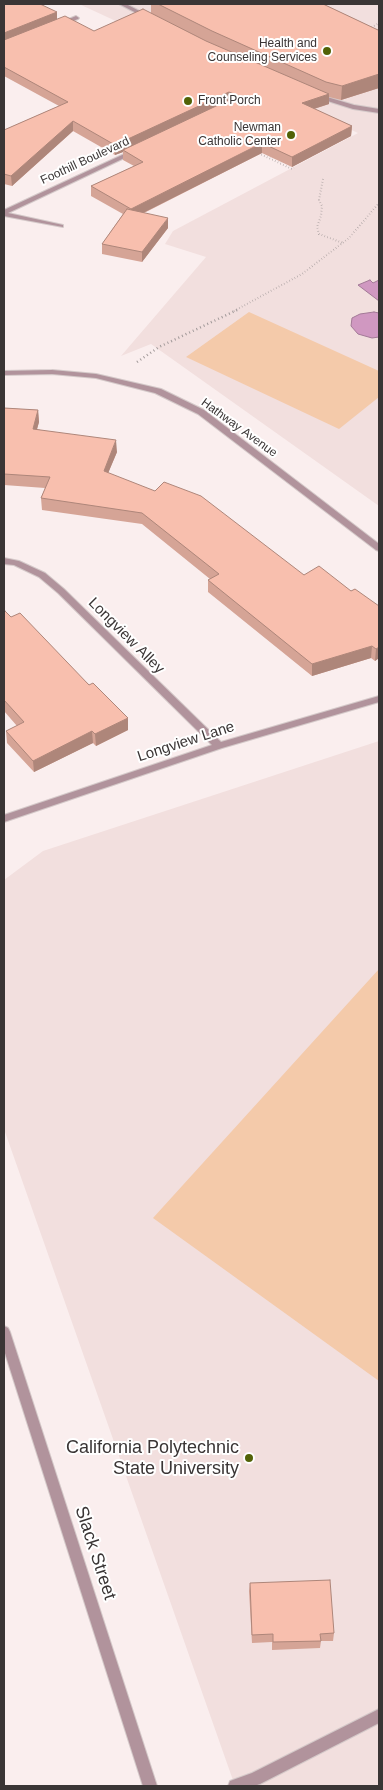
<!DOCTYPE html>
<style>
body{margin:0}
#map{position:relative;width:383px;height:1790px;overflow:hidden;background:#faeeee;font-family:Arial,sans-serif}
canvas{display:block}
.frame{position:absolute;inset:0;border:5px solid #3a3535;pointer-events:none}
</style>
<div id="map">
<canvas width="383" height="1790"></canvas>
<div class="frame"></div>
</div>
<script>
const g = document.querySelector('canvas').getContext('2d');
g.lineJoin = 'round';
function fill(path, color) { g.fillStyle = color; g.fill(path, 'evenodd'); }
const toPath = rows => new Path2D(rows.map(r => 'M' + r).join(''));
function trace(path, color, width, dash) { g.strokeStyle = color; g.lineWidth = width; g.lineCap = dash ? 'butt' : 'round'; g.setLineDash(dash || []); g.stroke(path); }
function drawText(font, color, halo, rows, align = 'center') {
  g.font = font + ' Arial,sans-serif'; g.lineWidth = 4; g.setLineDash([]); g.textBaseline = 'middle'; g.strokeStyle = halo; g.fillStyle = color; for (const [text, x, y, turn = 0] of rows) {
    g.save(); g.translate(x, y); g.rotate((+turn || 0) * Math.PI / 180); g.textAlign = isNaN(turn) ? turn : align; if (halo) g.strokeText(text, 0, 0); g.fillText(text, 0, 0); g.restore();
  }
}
const built = toPath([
 [79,4,379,4,379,506,151,344,121,356,206,257,165,244,173,231,358,133],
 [379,741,379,1786,235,1786,4,1129,4,880,43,851]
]);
const green = toPath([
 [249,312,379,371,379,397,339,429,186,357],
 [379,969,379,1381,153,1218]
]);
const water = toPath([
 [370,280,373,283,379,280,379,301,358,285,370,280],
 [374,312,379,313,379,337,372,338,358,334,351,326,352,318,360,314,374,312]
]);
const pathFar1 = toPath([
 [369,29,379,23],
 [256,152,292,169,294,168],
 [323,179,319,200,322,206,321,216,317,227,319,234,343,243],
 [234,311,302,274,349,238,379,203]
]);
const path = toPath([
 [137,362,159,347,237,310]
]);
const service = toPath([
 [119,4,126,4,151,17,146,18,119,4],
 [76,16,79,18,78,19,60,26,57,24,76,16],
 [317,94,354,105,379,109,379,113,353,109,315,97,314,96,317,94],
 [379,1709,379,1723,260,1784,254,1786,228,1786,230,1781,252,1773,379,1709]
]);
const minor = toPath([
 [135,149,138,151,137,152,8,213,63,225,63,227,4,216,4,210,135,149],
 [52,370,96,374,161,389,204,410,379,544,379,551,376,550,198,414,155,393,96,378,52,374,4,375,4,371,52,370],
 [4,558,19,561,45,573,64,589,221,742,379,696,379,702,222,748,4,822,4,815,212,745,58,593,39,577,14,565,4,564,4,558],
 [4,1326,8,1328,10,1332,157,1786,143,1786,4,1350,4,1326]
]);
const wall = toPath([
 [4,4,57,12,57,20,94,31,151,13,151,4,323,4,378,30,379,29,379,88,341,100,329,97,329,104,314,109,352,126,351,136,292,167,262,153,144,213,168,228,142,262,102,254,102,244,123,214,91,196,91,186,134,166,123,160,123,152,115,155,73,131,12,186,4,184,4,130,59,106,4,76],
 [4,408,38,410,39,422,37,429,117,452,108,473,304,575,351,591,355,589,379,658,375,661,371,658,312,676,208,592,208,580,210,579,142,524,42,510,41,498,45,488,4,485],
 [4,612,11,617,128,718,128,730,96,746,93,743,34,772,7,743,6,731,17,726,4,711],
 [250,1583,334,1633,333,1641,321,1641,320,1648,272,1650,272,1642,252,1643,249,1591]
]);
const shadedWall = toPath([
 [57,12,57,22,4,43,4,33],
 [379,74,379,88,341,100,342,86],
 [229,92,229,101,123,150,123,152,115,155,115,145],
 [329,94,329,104,301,113,302,103],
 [73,121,73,131,12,186,11,176],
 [352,126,351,136,292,167,292,157],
 [262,143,262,153,131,219,131,209],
 [168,218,168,228,142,262,142,252],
 [38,410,39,422,34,440,33,429],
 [116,440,117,452,104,483,104,471],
 [372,646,371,658,312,676,312,664],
 [379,647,379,658,375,661,376,649],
 [128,718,128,730,96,746,95,734],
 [92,731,93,743,34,772,33,761]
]);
const building = toPath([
 [4,4,40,4,57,12,4,33,4,4],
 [158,4,323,4,378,30,379,29,379,74,342,86,326,82,212,31,158,4],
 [143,9,206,41,329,94,302,103,352,126,292,157,262,143,131,209,91,186,143,162,123,150,233,98,234,94,229,92,115,145,73,121,11,176,4,174,4,130,68,102,4,67,4,40,65,16,94,31,143,9],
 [127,209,168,218,142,252,102,244,127,209],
 [4,408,38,410,33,429,116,440,104,471,155,491,164,482,201,496,304,575,319,566,351,591,355,589,379,606,379,647,376,649,372,646,312,664,208,580,219,574,142,513,41,498,50,477,4,474,4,408],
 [5,611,11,617,20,613,89,685,93,683,128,718,95,734,92,731,33,761,6,731,24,722,4,700,4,612,5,611],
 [330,1580,334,1633,320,1634,321,1641,273,1642,273,1634,252,1635,250,1583,330,1580]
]);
const markers = [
 [327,51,5,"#526207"],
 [188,101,5,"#526207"],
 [291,135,5,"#526207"],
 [249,1458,5,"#526207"]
];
const farPoinames = [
 ["Health and",317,44],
 ["Counseling Services",317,58],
 ["Front Porch",198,101,"left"],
 ["Newman",281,128],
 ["Catholic Center",281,142]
];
const farStreetnames = [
 ["Foothill Boulevard",85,161,-25],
 ["Hathway Avenue",239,428,36]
];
const streetNames = [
 ["Longview Alley",126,636,45],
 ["Longview Lane",186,742,-18]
];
const nearPoinames = [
 ["California Polytechnic",239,1448],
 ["State University",239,1469]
];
const nearStreetnames = [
 ["Slack Street",95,1553,72]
];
fill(built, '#f2dfde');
fill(green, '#f4caaa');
fill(water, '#d098c1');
trace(water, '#a37a97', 1);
trace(service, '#d4c9c9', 2);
trace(minor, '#d4c9c9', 2);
trace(pathFar1, '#a19999', 2, [0.5, 2.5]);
trace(path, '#a19999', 2.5, [1, 3]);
fill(service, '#b1939c');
fill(minor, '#b1939c');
fill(wall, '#d5a496');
fill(shadedWall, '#ae867a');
fill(building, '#f8bfae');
trace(building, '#ae867a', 1);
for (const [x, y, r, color] of markers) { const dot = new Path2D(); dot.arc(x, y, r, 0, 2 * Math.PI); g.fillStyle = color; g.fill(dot); trace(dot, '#fff', 2); }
drawText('12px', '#3a3535', '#fff', farPoinames, 'right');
drawText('12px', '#3a3535', '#fff', farStreetnames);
drawText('15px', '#3a3535', '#fff', streetNames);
drawText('18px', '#3a3535', '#fff', nearPoinames, 'right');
drawText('18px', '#3a3535', '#fff', nearStreetnames);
</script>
